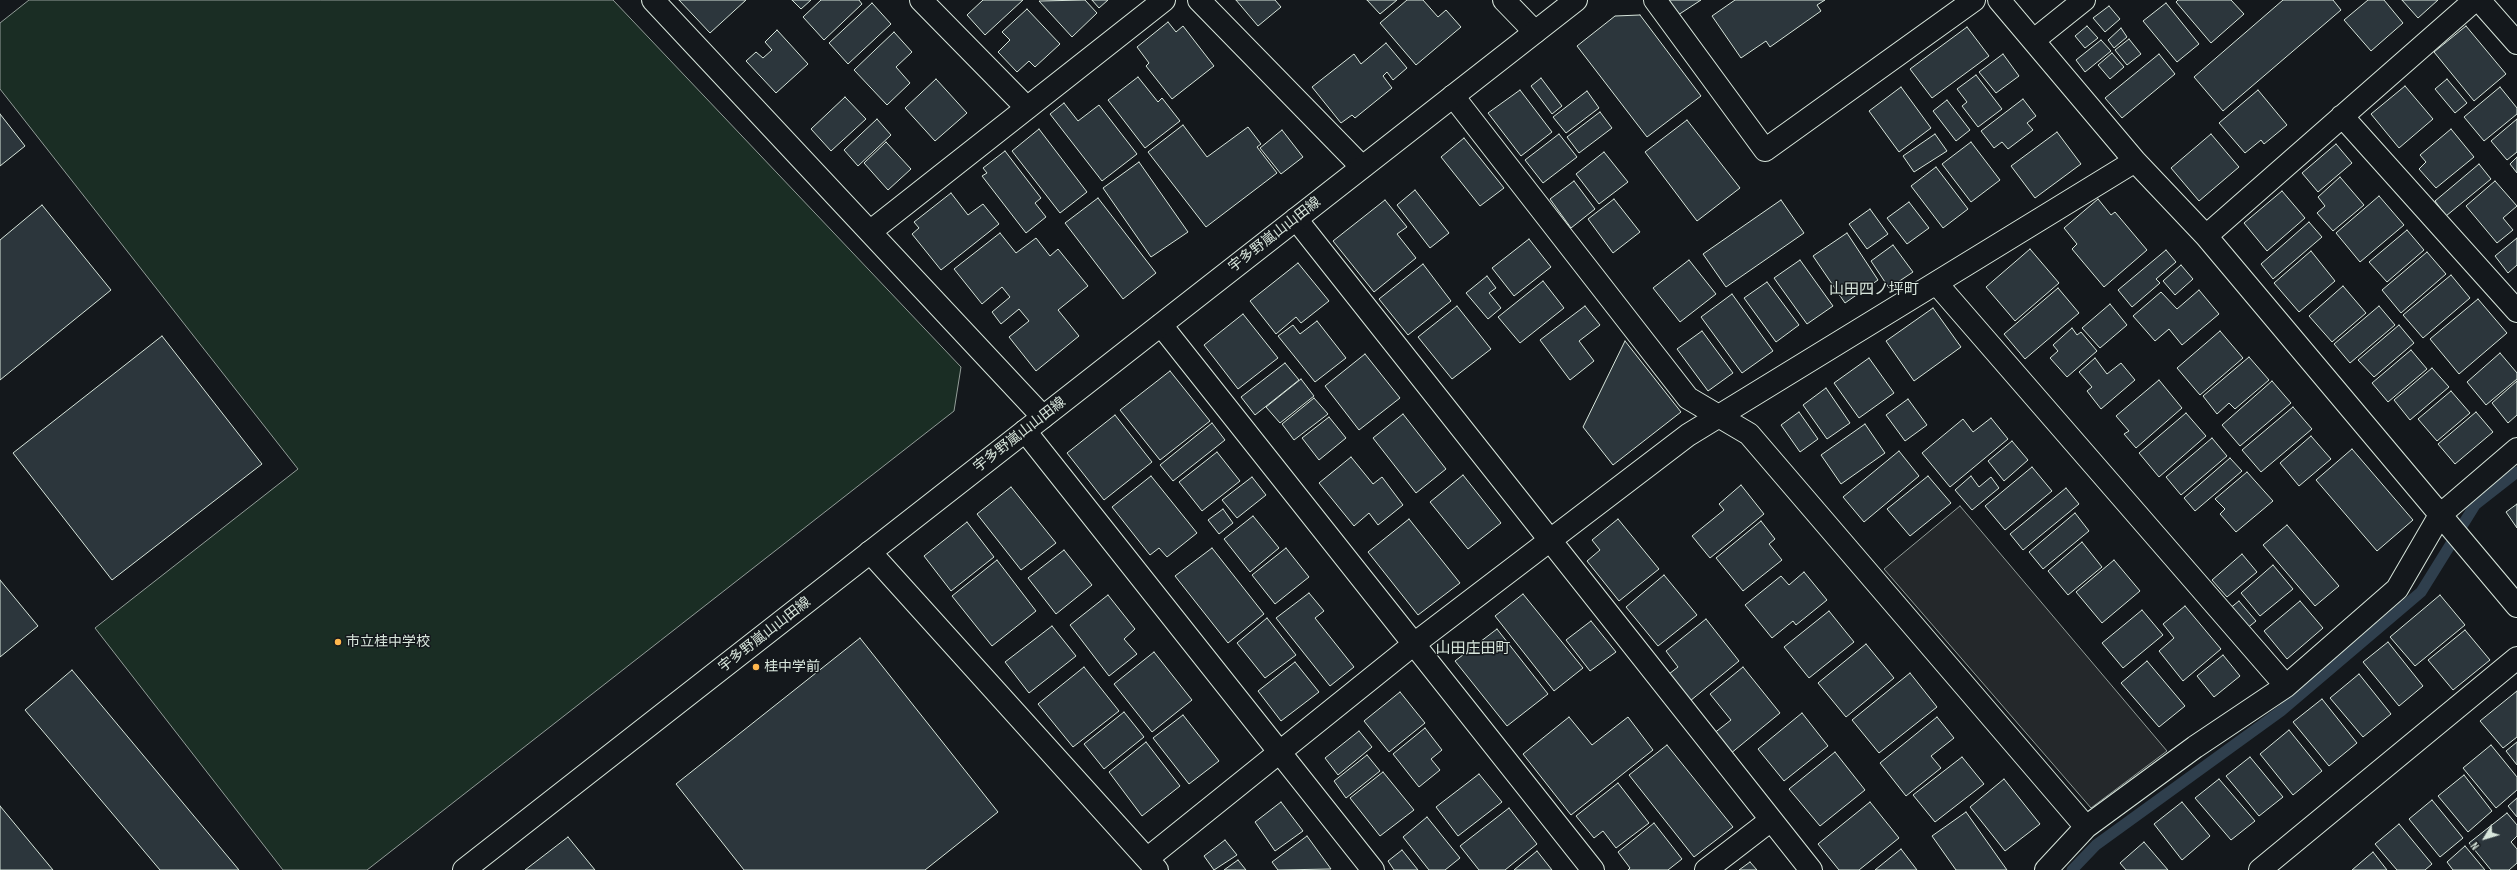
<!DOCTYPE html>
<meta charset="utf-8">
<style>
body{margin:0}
#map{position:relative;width:2517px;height:870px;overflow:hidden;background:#14181c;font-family:"Sofia Sans Condensed",sans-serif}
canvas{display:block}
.north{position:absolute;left:2465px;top:818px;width:40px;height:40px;-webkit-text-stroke:3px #14181c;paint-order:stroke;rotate:232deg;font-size:11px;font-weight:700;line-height:16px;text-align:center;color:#d8e6dc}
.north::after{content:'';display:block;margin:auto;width:14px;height:18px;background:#d8e6dc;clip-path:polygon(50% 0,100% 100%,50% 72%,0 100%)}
</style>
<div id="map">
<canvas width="2517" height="870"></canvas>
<div class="north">N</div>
</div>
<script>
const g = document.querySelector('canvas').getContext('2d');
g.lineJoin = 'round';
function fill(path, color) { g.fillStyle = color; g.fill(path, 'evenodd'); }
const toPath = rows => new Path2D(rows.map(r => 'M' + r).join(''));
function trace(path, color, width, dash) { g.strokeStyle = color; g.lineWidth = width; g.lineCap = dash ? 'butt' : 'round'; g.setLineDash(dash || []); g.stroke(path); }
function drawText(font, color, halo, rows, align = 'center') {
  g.font = font + ' "Sofia Sans Condensed","Noto Sans JP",sans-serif'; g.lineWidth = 3; g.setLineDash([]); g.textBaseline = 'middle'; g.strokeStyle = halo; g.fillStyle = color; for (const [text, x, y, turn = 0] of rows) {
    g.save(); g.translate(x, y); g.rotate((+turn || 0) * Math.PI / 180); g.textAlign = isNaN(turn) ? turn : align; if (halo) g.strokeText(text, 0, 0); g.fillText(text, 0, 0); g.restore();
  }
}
const green = toPath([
 [29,0,613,0,961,367,954,411,367,870,283,870,95,628,298,469,0,89,0,23,29,0]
]);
const parking = toPath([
 [1960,506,2167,751,2091,808,1884,569,1960,506]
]);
const stream = toPath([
 [2072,870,2096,845,2281,711,2421,592,2475,505,2517,472]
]);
const building = toPath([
 [679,0,746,0,710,33,679,0],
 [792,0,811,0,801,9,792,0],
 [821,0,859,0,862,4,824,40,803,17,821,0],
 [983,0,1023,0,985,35,967,15,983,0],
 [1085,0,1097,13,1072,37,1039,1,1085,0],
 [1092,0,1108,0,1099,8,1092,0],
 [1236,0,1275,0,1281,7,1258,26,1236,0],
 [1367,0,1397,0,1380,14,1367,0],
 [1407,0,1423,0,1438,17,1446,10,1461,27,1416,65,1380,23,1407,0],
 [1668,0,1701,0,1678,15,1668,0],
 [1735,0,1825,0,1817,5,1821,11,1770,47,1766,41,1741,58,1712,16,1735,0],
 [2178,0,2231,0,2244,14,2211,43,2176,2,2178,0],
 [2283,0,2333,0,2341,10,2223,111,2194,77,2283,0],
 [2368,0,2384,0,2403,23,2371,51,2344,20,2368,0],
 [2402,0,2438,0,2418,18,2402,0],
 [872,3,891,24,848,64,829,43,872,3],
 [2166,3,2199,44,2177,62,2143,21,2166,3],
 [2109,6,2120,19,2105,32,2093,18,2109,6],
 [1027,9,1060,44,1035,67,1029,61,1017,72,998,52,1010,40,1002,32,1027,9],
 [1640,15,1701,96,1647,137,1577,46,1615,16,1640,15],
 [1168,22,1176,32,1183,26,1214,66,1172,99,1146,66,1149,63,1137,47,1168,22],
 [2087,26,2098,38,2085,48,2075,36,2087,26],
 [2466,26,2506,74,2474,101,2434,52,2466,26],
 [1967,27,1989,56,1932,98,1910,69,1967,27],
 [2121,28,2127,37,2114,48,2108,40,2121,28],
 [777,30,808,64,776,93,746,61,756,52,763,58,772,50,765,42,777,30],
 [894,32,912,52,896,67,910,83,887,105,854,70,894,32],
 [2129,39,2141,54,2127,65,2115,50,2129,39],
 [2101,40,2111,51,2085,72,2076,60,2101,40],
 [1386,43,1407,68,1393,80,1387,72,1383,76,1392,88,1355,118,1352,115,1341,123,1312,87,1354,54,1361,64,1386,43],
 [2112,53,2124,67,2110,79,2098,65,2112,53],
 [2003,54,2019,76,1996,93,1979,72,2003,54],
 [2159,54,2175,74,2122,118,2105,98,2159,54],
 [1976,75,2002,109,1978,127,1962,106,1967,102,1957,89,1976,75],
 [1138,77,1158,102,1162,98,1180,121,1145,148,1108,100,1138,77],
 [1541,78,1562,106,1552,114,1531,86,1541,78],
 [936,79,967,113,935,141,905,108,936,79],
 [2447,79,2467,103,2455,113,2435,89,2447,79],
 [2405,86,2433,119,2399,148,2371,114,2405,86],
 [1901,87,1931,128,1899,152,1869,111,1901,87],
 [2500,87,2517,108,2517,114,2484,141,2464,117,2500,87],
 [1520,90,1552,132,1521,156,1488,113,1520,90],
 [2258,90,2287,125,2264,144,2261,140,2245,153,2219,123,2258,90],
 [1587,91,1599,108,1566,133,1553,117,1587,91],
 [845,97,866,119,831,151,811,129,845,97],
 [2023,99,2036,116,2027,123,2033,130,2008,149,2002,142,1994,148,1981,131,2023,99],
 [1947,100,1970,130,1956,141,1933,111,1947,100],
 [1064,103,1078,121,1099,105,1137,154,1102,181,1050,114,1064,103],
 [1600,112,1612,128,1579,153,1567,137,1600,112],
 [0,114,25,146,0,166,0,114],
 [877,119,891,135,858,166,844,150,877,119],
 [2517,119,2517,152,2507,160,2491,141,2517,119],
 [1687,120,1740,188,1697,221,1645,152,1687,120],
 [1183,125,1207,157,1248,127,1261,144,1257,147,1277,173,1206,227,1148,152,1183,125],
 [1039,129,1087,192,1060,213,1012,151,1039,129],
 [2451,129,2474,157,2436,188,2419,169,2426,162,2420,155,2451,129],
 [1282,130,1303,157,1281,174,1260,148,1282,130],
 [2057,132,2081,164,2035,198,2011,166,2057,132],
 [1559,134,1577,157,1543,183,1525,160,1559,134],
 [1935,134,1947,151,1914,172,1903,156,1935,134],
 [2211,134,2239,167,2199,201,2171,168,2211,134],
 [1464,138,1504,188,1480,206,1441,157,1464,138],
 [886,142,911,169,888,190,864,163,886,142],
 [1971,142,2000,180,1971,202,1942,164,1971,142],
 [2336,144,2352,163,2318,192,2302,173,2336,144],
 [1005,151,1041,198,1035,203,1046,217,1026,233,982,176,987,173,983,168,1005,151],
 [1604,152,1628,182,1599,204,1576,174,1604,152],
 [2517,157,2517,173,2510,164,2517,157],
 [1139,162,1188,232,1151,257,1103,188,1139,162],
 [2479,164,2491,179,2446,216,2435,201,2479,164],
 [1936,167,1968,209,1943,228,1911,186,1936,167],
 [2340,177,2364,205,2333,231,2317,213,2325,206,2318,197,2340,177],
 [1574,181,1595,209,1571,228,1550,199,1574,181],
 [2495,181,2517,206,2503,218,2513,230,2497,243,2466,206,2495,181],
 [1415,190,1449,233,1430,248,1397,205,1415,190],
 [2282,191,2305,218,2267,251,2244,223,2282,191],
 [951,193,968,215,983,204,999,224,941,270,912,234,919,228,914,222,951,193],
 [2379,196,2404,225,2360,262,2336,233,2379,196],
 [1098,198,1156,273,1123,299,1065,223,1098,198],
 [1614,199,1640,232,1613,253,1588,219,1614,199],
 [2098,199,2111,215,2115,212,2147,250,2104,287,2072,249,2077,244,2064,228,2098,199],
 [1385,200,1407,227,1397,234,1416,258,1374,292,1333,241,1385,200],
 [1781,200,1804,233,1726,287,1703,254,1781,200],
 [1909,202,1929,228,1907,244,1887,218,1909,202],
 [42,205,111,290,0,380,0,240,42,205],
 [1870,209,1888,234,1867,249,1849,224,1870,209],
 [2309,222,2322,237,2273,279,2261,264,2309,222],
 [2407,230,2424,250,2387,282,2369,262,2407,230],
 [1000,233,1016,253,1036,238,1050,256,1058,249,1088,286,1058,310,1079,336,1036,371,1009,337,1029,321,1019,309,1001,324,992,312,1010,297,1002,287,982,304,954,269,1000,233],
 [1847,233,1878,280,1845,303,1813,256,1847,233],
 [2517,238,2517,265,2508,273,2495,256,2517,238],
 [1529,239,1551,267,1514,296,1492,268,1529,239],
 [1893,245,1913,272,1889,288,1871,261,1893,245],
 [2030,249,2059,283,2015,321,1986,287,2030,249],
 [2166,250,2176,262,2156,279,2160,283,2132,307,2118,290,2166,250],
 [2311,251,2335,281,2299,312,2274,283,2311,251],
 [2427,252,2446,274,2401,313,2382,290,2427,252],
 [1689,260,1716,294,1680,322,1653,288,1689,260],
 [1800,260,1833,306,1807,324,1774,278,1800,260],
 [1298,263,1329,301,1301,323,1296,317,1276,334,1250,301,1298,263],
 [1423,264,1451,301,1408,335,1379,299,1423,264],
 [2181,265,2193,279,2175,295,2163,281,2181,265],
 [2451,275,2470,298,2423,338,2403,315,2451,275],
 [1487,276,1496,288,1489,293,1501,308,1488,319,1466,293,1487,276],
 [1543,281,1564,308,1520,343,1498,317,1543,281],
 [1767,282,1799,325,1776,342,1744,298,1767,282],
 [2343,286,2366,313,2332,342,2309,316,2343,286],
 [2058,288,2079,313,2025,359,2004,334,2058,288],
 [2199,290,2219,314,2182,345,2169,329,2155,341,2133,316,2161,292,2177,309,2199,290],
 [1732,294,1773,351,1742,373,1701,317,1732,294],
 [2478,299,2507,333,2459,374,2430,339,2478,299],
 [2110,304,2127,325,2100,348,2082,328,2110,304],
 [1457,306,1491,349,1452,379,1418,337,1457,306],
 [1585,306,1600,325,1579,341,1594,361,1570,380,1540,340,1585,306],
 [2379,306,2395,325,2350,363,2334,344,2379,306],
 [1933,308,1961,347,1914,381,1886,341,1933,308],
 [1243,314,1278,358,1238,389,1204,345,1243,314],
 [1317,321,1346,358,1315,382,1278,336,1293,325,1300,334,1317,321],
 [2399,325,2414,343,2374,377,2358,360,2399,325],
 [2072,328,2077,335,2081,332,2097,351,2067,377,2050,358,2058,351,2053,345,2072,328],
 [1702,331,1733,373,1708,391,1677,349,1702,331],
 [2220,331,2243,358,2200,395,2177,368,2220,331],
 [162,336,262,464,112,580,13,453,162,336],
 [1625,341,1681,412,1613,465,1583,427,1625,341],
 [2411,350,2427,369,2388,402,2372,383,2411,350],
 [2500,353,2517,373,2517,379,2486,405,2467,382,2500,353],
 [1365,354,1400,398,1359,430,1325,386,1365,354],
 [2249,357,2269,380,2235,409,2229,403,2217,414,2203,396,2249,357],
 [1869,358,1894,393,1859,418,1834,383,1869,358],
 [2095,358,2107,374,2121,363,2135,380,2101,409,2087,391,2092,387,2079,372,2095,358],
 [1285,363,1299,380,1255,415,1241,397,1285,363],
 [2432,368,2449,387,2410,420,2394,400,2432,368],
 [1170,371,1210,421,1160,460,1120,410,1170,371],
 [1301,379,1314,396,1280,423,1266,407,1301,379],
 [2159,380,2182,408,2136,448,2124,434,2129,431,2116,416,2159,380],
 [2272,381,2291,403,2240,446,2222,425,2272,381],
 [2517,381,2517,415,2508,423,2492,403,2517,381],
 [1826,388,1850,423,1827,439,1803,405,1826,388],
 [2451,391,2470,413,2437,441,2418,419,2451,391],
 [1314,398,1328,414,1294,440,1282,424,1314,398],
 [1908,399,1927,425,1905,441,1886,415,1908,399],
 [2293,407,2312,429,2261,472,2242,450,2293,407],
 [1799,412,1818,439,1800,452,1781,425,1799,412],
 [2476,412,2493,432,2455,464,2438,444,2476,412],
 [2186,413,2206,436,2159,477,2139,453,2186,413],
 [1403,414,1446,469,1416,493,1373,438,1403,414],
 [1115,415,1152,462,1104,500,1067,453,1115,415],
 [1329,417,1346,438,1319,460,1302,438,1329,417],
 [1991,418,2008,439,1950,487,1922,453,1963,419,1973,432,1991,418],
 [1212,423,1225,440,1173,481,1160,465,1212,423],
 [1865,424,1885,453,1841,484,1821,455,1865,424],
 [2311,436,2331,459,2299,486,2280,463,2311,436],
 [2212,438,2227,456,2181,495,2166,477,2212,438],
 [2012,441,2028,460,2004,481,1988,461,2012,441],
 [2352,449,2413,520,2377,551,2316,480,2352,449],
 [1899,451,1919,476,1864,522,1843,497,1899,451],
 [1217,452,1240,481,1202,511,1179,482,1217,452],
 [1351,457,1373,484,1382,477,1403,505,1378,525,1369,513,1354,526,1319,483,1351,457],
 [2230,458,2242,471,2195,511,2184,498,2230,458],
 [2032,467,2052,491,2005,530,1985,506,2032,467],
 [2247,472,2273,501,2236,532,2220,514,2225,509,2215,499,2247,472],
 [1463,475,1501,523,1468,549,1430,502,1463,475],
 [1151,476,1197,533,1167,557,1159,548,1150,555,1112,507,1151,476],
 [1928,476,1951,503,1910,536,1887,509,1928,476],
 [1971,476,1979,487,1991,477,1999,488,1972,510,1955,490,1971,476],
 [1252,477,1266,495,1237,518,1222,500,1252,477],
 [1741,485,1764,514,1710,558,1692,536,1724,510,1719,504,1741,485],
 [1011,487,1056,543,1021,570,977,514,1011,487],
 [2066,488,2079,504,2023,550,2010,534,2066,488],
 [2517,504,2517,528,2506,512,2517,504],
 [1223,509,1233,523,1219,534,1208,520,1223,509],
 [2075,513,2089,531,2043,569,2029,552,2075,513],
 [1253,516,1279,548,1250,572,1224,539,1253,516],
 [1409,519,1460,583,1418,615,1368,552,1409,519],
 [1618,519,1659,569,1619,601,1587,561,1600,550,1592,540,1618,519],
 [1761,521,1775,539,1769,544,1782,560,1743,591,1716,558,1761,521],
 [967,522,994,557,951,591,924,556,967,522],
 [2287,525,2339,586,2315,606,2263,545,2287,525],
 [2082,542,2102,567,2068,595,2048,571,2082,542],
 [1212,548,1264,614,1228,643,1175,576,1212,548],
 [1286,548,1309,577,1275,604,1252,575,1286,548],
 [1064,550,1092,585,1056,614,1028,578,1064,550],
 [2242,554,2257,572,2227,597,2212,580,2242,554],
 [997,560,1036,611,992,646,952,596,997,560],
 [2114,560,2140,591,2102,623,2076,592,2114,560],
 [2273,565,2293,589,2260,616,2241,593,2273,565],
 [1804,572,1827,600,1796,625,1793,621,1772,638,1745,605,1781,576,1789,585,1804,572],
 [1664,575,1697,615,1658,646,1626,607,1664,575],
 [0,580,38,626,0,657,0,580],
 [1309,593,1324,611,1315,618,1354,667,1330,686,1276,618,1309,593],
 [1523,594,1583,668,1554,691,1495,616,1523,594],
 [1108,595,1135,629,1124,639,1137,654,1109,676,1070,625,1108,595],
 [2440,595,2465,625,2415,666,2390,637,2440,595],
 [2239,601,2256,621,2246,629,2229,609,2239,601],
 [2300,601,2323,628,2287,659,2264,631,2300,601],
 [2185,606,2221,649,2183,681,2159,651,2174,638,2163,624,2185,606],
 [2142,610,2163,635,2123,668,2102,643,2142,610],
 [1829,611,1854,642,1809,678,1784,647,1829,611],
 [1267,618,1296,655,1265,678,1237,643,1267,618],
 [1706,619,1739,661,1690,701,1669,674,1678,667,1666,651,1706,619],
 [1591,621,1616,652,1590,671,1566,640,1591,621],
 [1052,626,1076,656,1029,693,1005,662,1052,626],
 [1497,629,1548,694,1507,726,1455,661,1497,629],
 [2465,630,2490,660,2453,690,2428,660,2465,630],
 [860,638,998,812,925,870,744,870,676,784,860,638],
 [2388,642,2423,686,2399,706,2363,662,2388,642],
 [1866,644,1894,678,1846,717,1818,683,1866,644],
 [1154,652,1192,700,1152,732,1114,684,1154,652],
 [2223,655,2240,676,2214,697,2197,676,2223,655],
 [2147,661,2185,706,2159,727,2121,683,2147,661],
 [1295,662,1319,692,1281,721,1258,691,1295,662],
 [1084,667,1119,711,1073,747,1038,704,1084,667],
 [1743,667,1780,713,1730,754,1713,734,1731,720,1710,694,1743,667],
 [72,670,239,870,160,870,25,710,72,670],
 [1910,673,1937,707,1879,753,1852,720,1910,673],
 [2359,674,2391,714,2363,737,2330,698,2359,674],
 [2517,691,2517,737,2503,748,2480,721,2517,691],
 [1400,692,1425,723,1389,752,1364,721,1400,692],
 [2322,699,2357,743,2329,766,2293,722,2322,699],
 [1124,712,1144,737,1104,769,1084,744,1124,712],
 [1802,713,1828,746,1784,781,1758,749,1802,713],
 [1183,715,1219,761,1189,784,1153,738,1183,715],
 [1569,717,1592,745,1628,717,1653,750,1571,815,1523,754,1569,717],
 [1937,717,1954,738,1931,756,1941,768,1906,796,1880,763,1937,717],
 [1425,728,1442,750,1431,759,1440,770,1419,787,1393,754,1425,728],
 [2289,730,2322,771,2293,795,2260,754,2289,730],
 [1359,731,1372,747,1338,775,1325,758,1359,731],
 [1146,742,1180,786,1142,816,1109,772,1146,742],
 [2517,742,2517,765,2506,751,2517,742],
 [1667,745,1733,827,1694,857,1629,775,1667,745],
 [2491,745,2517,777,2517,790,2496,808,2463,768,2491,745],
 [1835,752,1865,790,1820,826,1789,789,1835,752],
 [1367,755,1380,771,1346,798,1334,781,1367,755],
 [1962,757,1984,784,1935,822,1913,795,1962,757],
 [2250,757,2283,797,2259,816,2226,776,2250,757],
 [1383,772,1414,810,1380,836,1350,798,1383,772],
 [1479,774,1502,802,1458,836,1436,807,1479,774],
 [2464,775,2492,811,2468,832,2438,796,2464,775],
 [2004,779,2040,824,2005,851,1970,807,2004,779],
 [2219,779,2255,821,2231,840,2195,798,2219,779],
 [1618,783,1649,823,1616,848,1603,831,1594,838,1576,816,1618,783],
 [2517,798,2517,817,2508,806,2517,798],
 [2432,800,2463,838,2440,857,2409,819,2432,800],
 [1281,802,1303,831,1275,851,1255,822,1281,802],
 [1870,802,1899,838,1859,870,1839,870,1818,844,1870,802],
 [2182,802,2210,836,2182,860,2154,824,2182,802],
 [0,806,53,870,0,870,0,806],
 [1509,808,1537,844,1505,870,1479,870,1460,846,1509,808],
 [1966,812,2007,870,1956,870,1932,836,1966,812],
 [2507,813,2517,825,2517,836,2511,842,2517,849,2517,863,2509,870,2491,870,2469,843,2507,813],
 [1427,817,1460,858,1445,870,1429,870,1403,837,1427,817],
 [1654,823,1682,859,1668,870,1628,870,1630,868,1618,852,1654,823],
 [2399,824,2432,864,2425,870,2397,870,2375,844,2399,824],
 [1307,836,1331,869,1278,870,1272,862,1307,836],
 [568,837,595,870,525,870,568,837],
 [1225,840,1237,855,1214,870,1204,856,1225,840],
 [2144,842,2168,870,2126,870,2120,863,2144,842],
 [2465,846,2485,870,2453,870,2447,862,2465,846],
 [1901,849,1917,870,1875,870,1901,849],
 [1402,850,1418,870,1394,870,1388,861,1402,850],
 [1537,851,1552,870,1514,870,1537,851],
 [2373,852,2387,870,2352,870,2373,852],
 [1238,860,1246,870,1224,870,1238,860],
 [1750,862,1757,870,1739,870,1750,862]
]);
const minor = toPath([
 [653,0,1043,417],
 [921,0,1027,108],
 [1199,0,1362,167],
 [1504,0,1535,32],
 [1655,0,1765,150,1974,0],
 [1999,0,2135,161,2206,236,2517,606],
 [2479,0,2517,43],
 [2034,40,2084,0],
 [1453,96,1688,398,1749,434,2086,827],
 [2342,116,2517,311],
 [1296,219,1811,870],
 [871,231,1164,0],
 [2206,236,2475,0],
 [1937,284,2286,686],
 [1161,325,1593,870],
 [1025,431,1373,870],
 [870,552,1157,870],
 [1148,858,1414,644,1688,435,2135,161],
 [1706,870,1771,820],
 [2046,870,2086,827,2195,747,2286,686,2397,589,2440,515,2517,449],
 [2260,870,2517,658]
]);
const major = toPath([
 [464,870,1576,0]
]);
const markers = [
 [338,642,4,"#ffb74d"],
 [756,667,4,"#ffb74d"]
];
const streetNames = [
 ["宇多野嵐山山田線",1275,235,-38],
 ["宇多野嵐山山田線",1020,435,-38],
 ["宇多野嵐山山田線",765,635,-38]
];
const poiNames = [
 ["市立桂中学校",346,642],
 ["桂中学前",764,667]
];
const neighbourhoodNames = [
 ["山田四ノ坪町",1874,290],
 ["山田庄田町",1473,649]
];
fill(green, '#1a2d24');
trace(green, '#939e99', 1);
fill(parking, '#24282b');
trace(parking, '#939e99', 1);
trace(stream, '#2f3f4d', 11);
fill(building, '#2c363c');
trace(building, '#d8e6dc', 1);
trace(minor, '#d8e6dc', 24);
trace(major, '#d8e6dc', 24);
trace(minor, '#14181c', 22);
trace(major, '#14181c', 22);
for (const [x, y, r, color] of markers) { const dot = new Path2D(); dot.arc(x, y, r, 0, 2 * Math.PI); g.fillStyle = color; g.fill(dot); trace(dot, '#14181c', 1.5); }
drawText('14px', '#d8e6dc', '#14181c', streetNames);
drawText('14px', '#d8e6dc', '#14181c', poiNames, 'left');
drawText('15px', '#d8e6dc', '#14181c', neighbourhoodNames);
</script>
